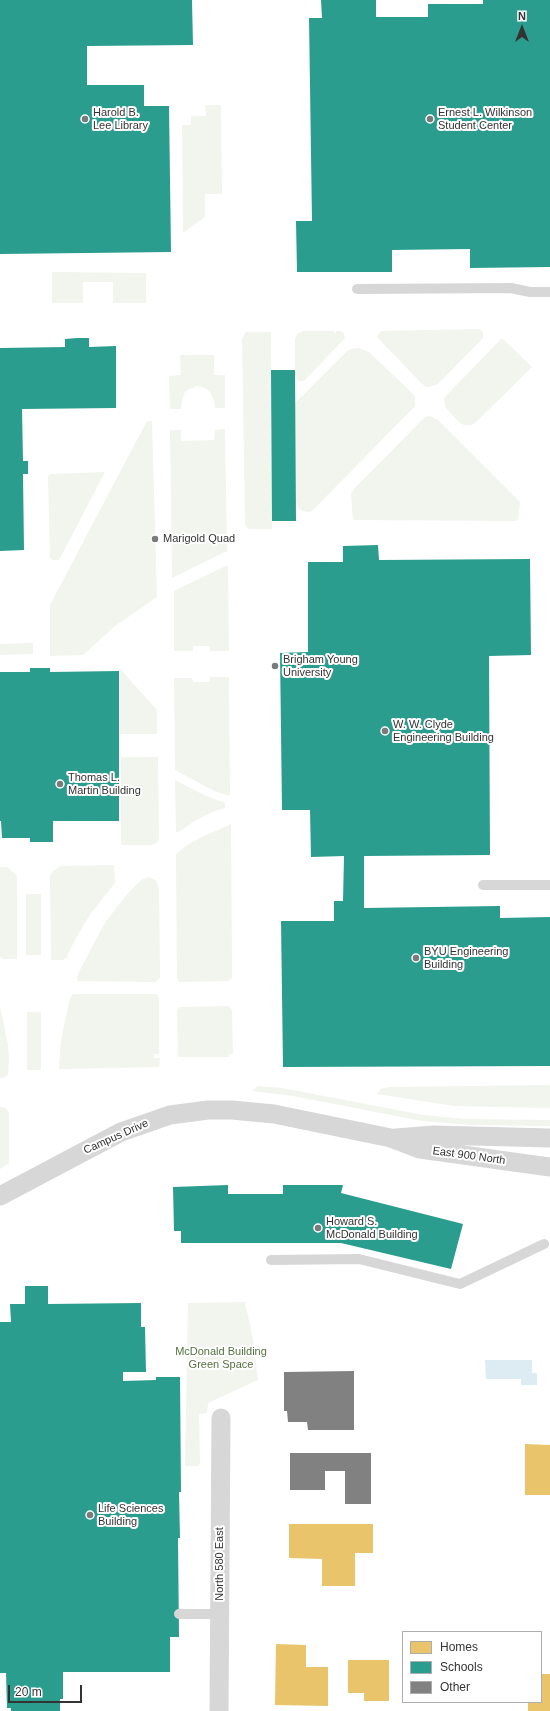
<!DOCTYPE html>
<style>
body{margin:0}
#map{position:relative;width:550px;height:1711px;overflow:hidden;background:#fff;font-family:Helvetica,sans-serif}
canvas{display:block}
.legend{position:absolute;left:402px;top:1631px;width:140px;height:72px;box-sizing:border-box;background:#fff;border:1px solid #adadad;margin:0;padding:5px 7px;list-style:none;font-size:12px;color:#333}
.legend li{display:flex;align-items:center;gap:8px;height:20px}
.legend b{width:20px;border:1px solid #adadad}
.north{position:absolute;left:502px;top:8px;width:40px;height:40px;-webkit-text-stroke:3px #fff;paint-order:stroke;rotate:0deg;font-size:11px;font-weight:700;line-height:16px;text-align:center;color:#333}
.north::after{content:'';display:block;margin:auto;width:14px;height:18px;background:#333;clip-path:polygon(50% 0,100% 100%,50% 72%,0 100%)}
.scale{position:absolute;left:8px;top:1685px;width:74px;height:18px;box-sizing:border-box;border:2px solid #333;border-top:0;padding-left:5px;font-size:12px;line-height:14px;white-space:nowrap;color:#333;-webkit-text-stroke:3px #fff;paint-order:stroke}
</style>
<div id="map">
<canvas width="550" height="1711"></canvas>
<ul class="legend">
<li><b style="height:11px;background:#e9c46a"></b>Homes</li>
<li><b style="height:11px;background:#2a9d8f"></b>Schools</li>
<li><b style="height:11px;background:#818181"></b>Other</li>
</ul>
<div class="north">N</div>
<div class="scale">20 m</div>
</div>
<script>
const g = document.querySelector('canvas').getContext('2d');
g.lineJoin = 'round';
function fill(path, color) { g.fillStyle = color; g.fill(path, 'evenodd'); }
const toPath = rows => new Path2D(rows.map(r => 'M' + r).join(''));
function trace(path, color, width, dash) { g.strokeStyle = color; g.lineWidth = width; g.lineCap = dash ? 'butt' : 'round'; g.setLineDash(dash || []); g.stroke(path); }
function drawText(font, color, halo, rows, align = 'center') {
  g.font = font + ' Helvetica,sans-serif'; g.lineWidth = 4; g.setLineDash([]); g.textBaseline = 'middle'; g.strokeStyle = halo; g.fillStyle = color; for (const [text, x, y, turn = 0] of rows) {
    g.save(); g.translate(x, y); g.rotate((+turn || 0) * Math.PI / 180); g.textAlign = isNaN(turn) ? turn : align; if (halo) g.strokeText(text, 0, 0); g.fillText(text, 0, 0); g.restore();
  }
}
const green = toPath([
 [205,105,221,105,222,194,205,194,205,217,183,233,182,125,191,125,191,116,206,116],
 [52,272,146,273,146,303,113,303,113,282,83,282,83,303,52,303],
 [479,329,483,332,483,338,438,384,430,387,426,387,421,383,377,337,380,332,383,331],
 [303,331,334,331,334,333,336,333,336,331,340,331,344,333,345,338,305,380,300,382,295,377,295,339,297,334],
 [246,332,271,332,272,529,250,529,246,527,245,523,242,339],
 [502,338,532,367,475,423,472,425,464,425,460,423,445,407,444,398],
 [358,348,369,352,412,393,415,397,415,406,314,509,310,512,303,511,299,509,296,502,295,403,346,352,351,349],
 [180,355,214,355,214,375,225,375,225,408,215,408,214,400,210,392,205,388,197,386,189,389,185,392,182,400,181,409,170,409,169,376,181,375],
 [430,416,438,420,520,502,518,520,514,521,353,520,351,494,354,489,422,420,425,417],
 [147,421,152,421,157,597,115,626,83,655,50,656,50,605],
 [225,429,227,551,172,578,170,430,181,430,181,441,214,440,215,430],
 [105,472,59,560,52,560,50,558,48,476,52,474],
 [228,565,229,651,210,651,210,646,193,646,193,651,174,651,174,591],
 [33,643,33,654,0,655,0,644],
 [120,669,157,710,157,734,120,734],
 [210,677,229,677,230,796,214,791,175,770,174,678,192,678,193,682,210,682],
 [121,757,158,757,159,838,157,843,151,845,121,845],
 [175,780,202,794,225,803,225,808,212,812,193,822,179,832,176,832],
 [231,824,232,978,228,981,180,982,177,978,176,854,187,845,200,838],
 [114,865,115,883,91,913,77,936,66,958,63,960,51,960,50,876,52,872,60,866],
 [0,867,8,867,17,876,17,959,3,959,0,957],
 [149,877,156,880,159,889,160,978,155,982,78,981,77,977,80,970,104,924,124,898,141,880],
 [26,894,41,894,41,955,26,955],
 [73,994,156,994,159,998,159,1054,154,1054,154,1058,160,1058,159,1067,59,1069,61,1041,70,998],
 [0,1006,8,1045,9,1059,8,1075,3,1078,0,1078],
 [229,1006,232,1010,233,1054,229,1054,229,1057,178,1057,177,1010,180,1007],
 [27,1012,41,1012,41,1070,27,1070],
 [550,1085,550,1108,454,1106,377,1094,381,1089,389,1087],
 [258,1086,282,1088,423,1115,465,1119,550,1120,550,1126,471,1125,422,1121,293,1096,252,1091],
 [0,1107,6,1108,9,1113,9,1163,0,1169],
 [245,1302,253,1339,258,1380,208,1403,207,1413,199,1414,200,1464,198,1466,185,1466,188,1303]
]);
const water = toPath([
 [532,1360,532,1373,537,1373,537,1385,521,1385,521,1379,486,1379,485,1360]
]);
const homes = toPath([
 [525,1444,550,1445,550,1495,525,1495],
 [289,1524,373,1524,373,1553,355,1553,355,1586,322,1586,322,1559,289,1558],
 [276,1644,306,1645,306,1667,328,1667,328,1706,275,1705],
 [348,1660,389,1660,389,1701,364,1701,364,1693,348,1693],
 [541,1674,550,1674,550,1711,528,1711,528,1702,541,1702]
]);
const schools = toPath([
 [0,0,192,0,193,45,87,46,87,85,144,85,144,106,169,106,171,252,0,254],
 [321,0,376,0,376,17,428,17,428,4,483,4,483,0,550,0,550,267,470,268,470,249,392,250,392,272,297,272,296,221,312,221,309,18,322,18],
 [77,338,89,338,89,347,116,346,116,408,22,409,23,461,28,461,28,474,23,474,24,550,0,551,0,348,65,347,65,339],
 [271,370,295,370,296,521,272,521],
 [378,545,379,560,530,559,531,655,489,656,490,855,364,856,364,908,500,906,500,918,550,917,550,1066,283,1067,281,921,334,921,334,901,343,901,344,856,311,857,310,810,282,810,280,653,308,652,308,562,343,562,343,546],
 [30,668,50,668,50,672,119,671,119,821,53,821,53,842,30,842,30,838,2,838,1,821,0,821,0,672,30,672],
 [228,1185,228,1194,283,1194,283,1185,343,1185,341,1193,463,1224,451,1269,341,1243,181,1243,181,1231,174,1231,173,1187],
 [25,1286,48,1286,48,1304,141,1303,141,1327,145,1327,146,1372,123,1372,123,1381,156,1380,156,1377,180,1377,181,1492,179,1492,180,1538,178,1538,179,1637,170,1637,170,1672,63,1672,63,1699,60,1699,60,1711,11,1711,11,1708,7,1708,6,1673,0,1673,0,1322,11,1322,10,1304,25,1304]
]);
const building = toPath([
 [354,1371,354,1430,308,1430,307,1422,288,1422,287,1411,284,1411,284,1372],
 [290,1453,371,1453,371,1504,345,1504,345,1471,325,1471,325,1490,290,1490]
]);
const service = toPath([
 [357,289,511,288,530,292,550,292],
 [483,885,550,885],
 [271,1260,359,1259,460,1284,544,1244],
 [179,1614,220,1614]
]);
const minor = toPath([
 [396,1138,434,1135,550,1138],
 [0,1196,121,1132,170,1115,208,1110,232,1110,274,1114,391,1138,420,1149,550,1167],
 [219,1711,221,1418]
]);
const markers = [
 [85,119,4,"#7a7a7a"],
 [430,119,4,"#7a7a7a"],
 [155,539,4,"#7a7a7a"],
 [275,666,4,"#7a7a7a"],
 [385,731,4,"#7a7a7a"],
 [60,784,4,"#7a7a7a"],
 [416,958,4,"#7a7a7a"],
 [318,1228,4,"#7a7a7a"],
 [90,1515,4,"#7a7a7a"]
];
const poiNames = [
 ["Harold B.",93,113],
 ["Lee Library",93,126],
 ["Ernest L. Wilkinson",438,113],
 ["Student Center",438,126],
 ["Marigold Quad",163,539],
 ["Brigham Young",283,660],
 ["University",283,673],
 ["W. W. Clyde",393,725],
 ["Engineering Building",393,738],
 ["Thomas L.",68,778],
 ["Martin Building",68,791],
 ["BYU Engineering",424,952],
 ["Building",424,965],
 ["Howard S.",326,1222],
 ["McDonald Building",326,1235],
 ["Life Sciences",98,1509],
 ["Building",98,1522]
];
const streetNames = [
 ["Campus Drive",116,1137,-24],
 ["East 900 North",469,1156,8],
 ["North 580 East",220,1564,-90]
];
const parkNames = [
 ["McDonald Building",221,1352],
 ["Green Space",221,1365]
];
fill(green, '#f1f5ed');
fill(water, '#ddebf3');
fill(homes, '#e9c46a');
fill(schools, '#2a9d8f');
fill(building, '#818181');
trace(service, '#d7d7d7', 10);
trace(minor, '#d7d7d7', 19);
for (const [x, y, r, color] of markers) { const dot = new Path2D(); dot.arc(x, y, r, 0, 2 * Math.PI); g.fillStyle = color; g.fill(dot); trace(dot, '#fff', 1.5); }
drawText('11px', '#333', '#fff', poiNames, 'left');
drawText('11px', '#333', '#fff', streetNames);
drawText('11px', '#56703f', '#fff', parkNames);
</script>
